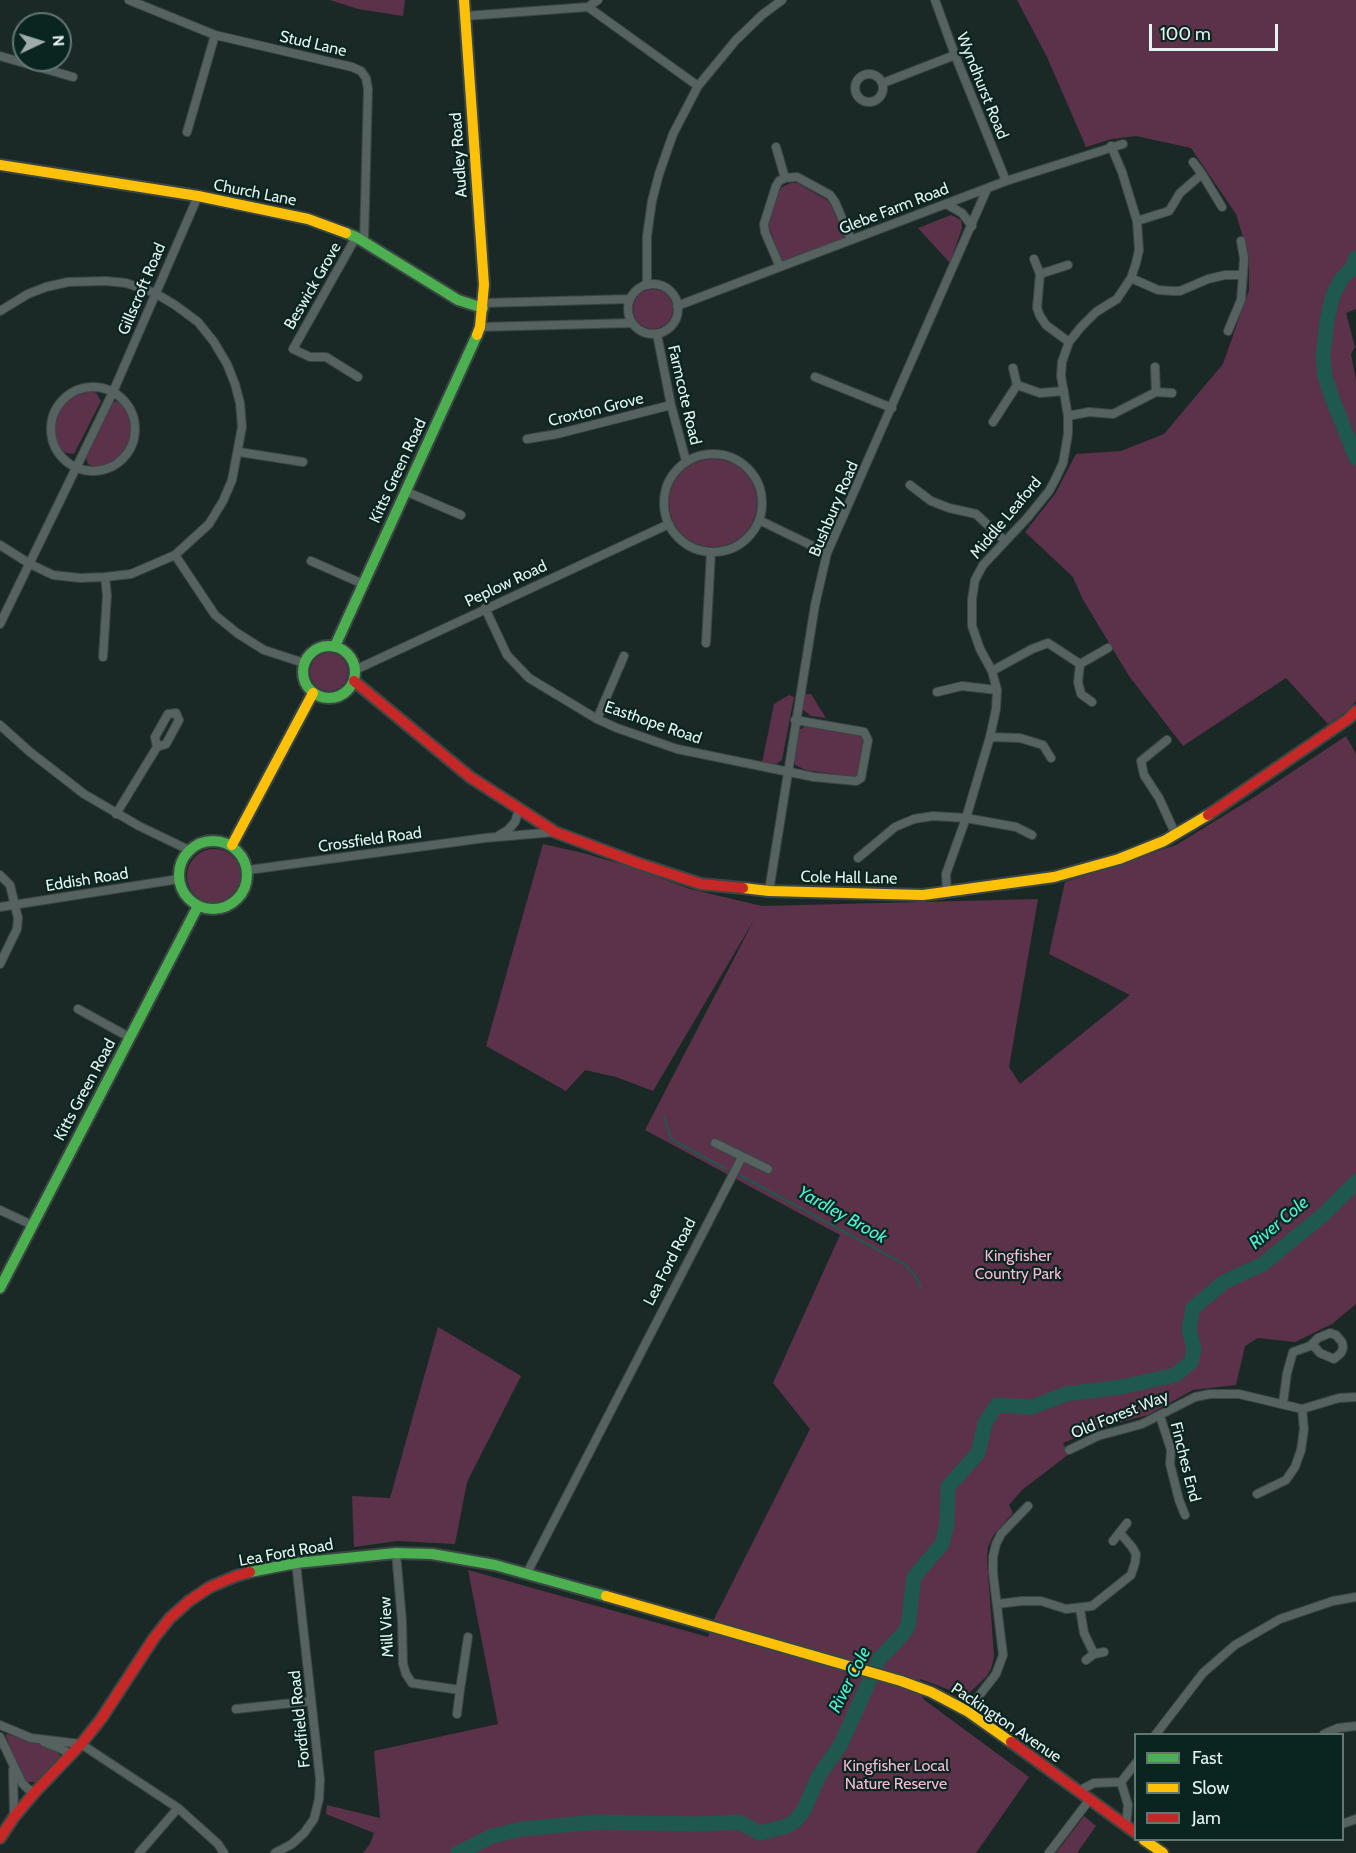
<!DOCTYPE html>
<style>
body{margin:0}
#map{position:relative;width:1356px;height:1853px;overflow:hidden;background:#1b2926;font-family:Cabin,sans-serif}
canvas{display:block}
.legend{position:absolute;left:1134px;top:1733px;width:210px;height:108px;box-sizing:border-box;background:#0a2520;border:2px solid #617773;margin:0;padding:8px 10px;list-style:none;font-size:18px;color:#e4f3f0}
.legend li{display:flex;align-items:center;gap:12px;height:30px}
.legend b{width:30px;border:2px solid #617773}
.north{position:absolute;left:12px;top:12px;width:60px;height:60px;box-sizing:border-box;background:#0a2520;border:2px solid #617773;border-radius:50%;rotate:86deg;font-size:16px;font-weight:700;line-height:24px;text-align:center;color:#e4f3f0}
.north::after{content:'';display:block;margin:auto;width:21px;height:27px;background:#9eaca9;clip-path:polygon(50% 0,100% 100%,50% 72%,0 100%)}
.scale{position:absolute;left:1149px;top:24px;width:129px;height:27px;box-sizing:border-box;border:3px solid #e4f3f0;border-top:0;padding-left:8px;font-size:18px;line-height:21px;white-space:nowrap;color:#e4f3f0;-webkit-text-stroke:4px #0a2520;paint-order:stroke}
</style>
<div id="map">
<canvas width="1356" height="1853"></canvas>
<ul class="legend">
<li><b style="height:8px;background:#4caf50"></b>Fast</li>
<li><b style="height:8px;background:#ffc107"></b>Slow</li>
<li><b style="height:8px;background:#c62828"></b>Jam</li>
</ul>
<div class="north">N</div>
<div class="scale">100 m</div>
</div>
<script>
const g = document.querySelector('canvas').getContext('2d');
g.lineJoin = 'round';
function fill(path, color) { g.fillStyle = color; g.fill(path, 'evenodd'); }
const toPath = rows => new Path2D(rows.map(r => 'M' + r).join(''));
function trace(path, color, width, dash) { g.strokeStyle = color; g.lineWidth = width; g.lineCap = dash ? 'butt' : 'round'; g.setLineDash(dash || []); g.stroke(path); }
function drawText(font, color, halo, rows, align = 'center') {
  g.font = font + ' Cabin,sans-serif'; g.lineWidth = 4.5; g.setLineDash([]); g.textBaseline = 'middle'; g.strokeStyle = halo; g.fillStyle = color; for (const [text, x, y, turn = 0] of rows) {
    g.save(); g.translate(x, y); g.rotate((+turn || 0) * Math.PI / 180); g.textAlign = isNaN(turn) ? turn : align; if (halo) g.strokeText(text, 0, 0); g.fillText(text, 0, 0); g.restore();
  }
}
const green = toPath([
 [330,0,405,0,403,16,358,9],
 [1017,0,1356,0,1356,309,1346,313,1355,347,1351,354,1356,380,1356,701,1347,711,1328,724,1286,678,1183,746,1129,676,1082,598,1073,577,1025,532,1055,494,1076,454,1121,451,1164,434,1223,364,1249,290,1249,257,1236,214,1191,148,1136,136,1112,139,1086,147,1047,57],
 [791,183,797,183,827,200,831,205,846,239,783,264,768,225,779,192,782,187],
 [951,215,961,220,962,228,950,263,918,228],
 '633 309a20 20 0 1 1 40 0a20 20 0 1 1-40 0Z',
 [91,390,96,393,101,401,74,454,67,453,61,450,55,437,55,422,60,408,76,394],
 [116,401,122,404,129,412,131,433,129,448,120,459,109,467,94,467,88,464,86,458,110,404],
 '669 503a44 44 0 1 1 88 0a44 44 0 1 1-88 0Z',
 '310 672a19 19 0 1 1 38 0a19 19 0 1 1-38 0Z',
 [804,694,811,694,826,718,811,716,802,709],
 [789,695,794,697,782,760,776,764,762,763,774,704],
 [804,727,811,727,859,735,863,739,857,775,853,777,806,770,795,765,794,760,798,731],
 [1346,736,1356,754,1356,1304,1332,1324,1295,1342,1258,1338,1245,1346,1236,1385,1193,1390,1148,1415,1102,1427,1063,1443,1069,1454,1022,1490,1009,1505,1013,1513,993,1536,988,1547,987,1558,994,1657,991,1669,986,1677,966,1696,920,1679,923,1699,1029,1777,976,1853,363,1853,370,1844,374,1833,326,1814,327,1805,380,1818,374,1751,498,1724,468,1570,708,1637,715,1617,810,1429,773,1383,840,1235,645,1130,754,920,653,1091,616,1077,585,1070,566,1091,486,1046,543,844,583,853,627,866,690,889,762,906,1038,899,1009,1067,1020,1084,1130,995,1049,954,1065,882,1176,845,1256,796],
 '187 876a27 27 0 1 1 54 0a27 27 0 1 1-54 0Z',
 [438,1327,521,1376,467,1482,455,1544,397,1541,354,1547,352,1496,390,1498],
 [6,1734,50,1745,58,1751,60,1756,36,1782,26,1782,20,1775,6,1736],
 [1084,1816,1096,1826,1077,1853,1056,1853]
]);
const stream = toPath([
 [664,1117,671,1139,726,1169],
 [741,1176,906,1265,916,1277,921,1288]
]);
const river = toPath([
 [1356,258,1351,269,1342,278,1333,295,1327,320,1323,357,1325,377,1332,398,1356,458],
 [458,1853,492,1836,522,1829,597,1822,697,1824,739,1822,760,1833,787,1826,795,1821,804,1810,818,1777,841,1744,879,1659,903,1634,908,1626,914,1577,942,1544,947,1524,948,1487,978,1453,985,1423,997,1405,1032,1407,1066,1394,1121,1387,1175,1375,1191,1362,1194,1349,1189,1329,1193,1308,1224,1282,1263,1264,1324,1214,1356,1182]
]);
const street = toPath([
 [129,0,215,35,352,67,361,71,366,78,368,89,364,241],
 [935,0,955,55,1006,181],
 [588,7,598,0],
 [465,16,588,7,698,86],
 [0,56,73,77],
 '855 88a14 14 0 1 1 28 0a14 14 0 1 1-28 0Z',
 [883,83,955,55],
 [187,132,215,35],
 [776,147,785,178],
 [1193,162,1202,174,1222,207],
 [946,204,962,213,972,226],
 [1137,221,1169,211,1180,193,1202,174],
 [356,237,293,349,310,357,326,357,358,377],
 [1241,241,1244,258,1243,275],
 [1034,259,1040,274,1037,308,1040,316,1046,325,1069,342],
 [780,267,765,232,764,224,776,186,779,181,785,178,797,177,830,195,835,202,851,239],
 [1040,274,1068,265],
 [1131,278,1158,290,1172,291,1180,291,1208,279,1225,275,1243,275,1241,300,1228,331],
 '628 309a25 25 0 1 1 50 0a25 25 0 1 1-50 0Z',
 [647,285,647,236,652,201,659,174,673,134,698,86,736,40,762,15,782,0],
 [484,303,630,299],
 [677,306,1006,181,1123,144],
 [0,311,28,294,46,287,68,282,106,281,126,283,155,293,175,305,198,322,214,342,227,364,235,384,240,403,242,427,232,480,223,501,209,524,175,555,131,574,105,577,80,578,53,575,30,564,0,545],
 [480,327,632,323],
 [657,334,671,405,686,461],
 [1155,367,1156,392],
 [1013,368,1017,385],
 [815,377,892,408],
 '51 429a42 42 0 1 1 84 0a42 42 0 1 1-84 0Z',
 [1068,416,1089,412,1113,414,1156,392,1172,393],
 [993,422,1017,385,1040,393,1064,391],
 [527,439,557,434,671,405],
 [239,452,303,462],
 '664 503a49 49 0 1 1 98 0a49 49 0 1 1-98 0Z',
 [910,485,931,501,949,508,976,514,1005,541],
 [405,491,461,515],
 [759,520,827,553],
 [175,555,215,615,237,633,264,650,304,663],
 [311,561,363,584],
 [485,608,507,655,529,678,597,719,617,728,677,749,814,777,856,781,861,778,868,740,864,732,795,720],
 [0,624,113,392,198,196],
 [706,643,711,552],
 [103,657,107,595,105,577],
 [1080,664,1078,682,1081,694,1092,702],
 [355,670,669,524],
 [992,671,1032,649,1048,643,1080,664,1108,648],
 [937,692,962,686,997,690],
 [597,719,624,656],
 [0,725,30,752,84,794,139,826,189,850],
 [990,737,1020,738,1043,745,1051,758],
 [1167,740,1141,761,1144,775,1159,798,1175,833],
 [116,814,157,747,155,737,168,714,176,713,179,720,166,744,157,747],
 [498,836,508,830,515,822,519,810],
 [858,858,895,827,914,819,933,816,966,818,1016,827,1032,835],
 [248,870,485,838,555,832],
 [0,875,10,885,18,918,17,929,0,964],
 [769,891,815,605,827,553,987,189],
 [947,893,946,874,966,818,990,737,996,709,997,690,992,671,980,649,972,626,972,599,975,580,983,565,1028,517,1049,491,1056,478,1063,463,1068,434,1068,416,1061,376,1062,362,1069,342,1081,327,1096,312,1117,299,1131,278,1136,263,1139,250,1137,221,1122,172,1111,146],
 [0,907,179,879],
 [78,1009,129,1037],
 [715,1143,768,1169],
 [0,1210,32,1225],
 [1283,1403,1287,1373,1293,1352,1310,1346,1318,1338,1330,1333,1336,1335,1342,1342,1343,1348,1341,1353,1334,1359,1320,1353,1312,1344],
 [1160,1416,1171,1450,1170,1464,1179,1500,1185,1515],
 [1069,1450,1098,1436,1142,1424,1195,1397,1210,1394,1239,1394,1302,1409,1339,1398,1356,1397],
 [1257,1494,1286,1480,1295,1467,1301,1450,1304,1429,1302,1409],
 [1113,1541,1127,1523],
 [396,1553,402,1621,403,1664,406,1674,412,1683,460,1690,468,1637],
 [527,1573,742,1157],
 [997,1604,1022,1601,1041,1601,1066,1609,1092,1606,1131,1575,1135,1563,1136,1554,1132,1547,1120,1533],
 [1080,1609,1084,1633,1094,1654],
 [1086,1660,1094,1654,1104,1652],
 [236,1709,311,1701],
 [967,1711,996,1674,1003,1655,993,1573,993,1557,996,1544,1001,1534,1028,1506],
 [457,1714,460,1690],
 [0,1725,31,1738,81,1744,178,1808,218,1844,224,1853],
 [1156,1734,1203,1673,1235,1645,1280,1619,1333,1601,1356,1597],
 [1324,1734,1338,1728,1356,1726],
 [0,1737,22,1783,28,1789,35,1792],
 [44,1742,59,1748,71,1754],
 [13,1770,14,1817],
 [1121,1782,1128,1805,1126,1826],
 [1079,1791,1094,1783,1121,1782,1136,1763],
 [1342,1824,1356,1819],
 [139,1853,178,1808],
 [275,1853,292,1844,304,1833,314,1819,319,1799,320,1779,296,1563],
 [1049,1853,1090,1799]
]);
const fast = toPath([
 [346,233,356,237,458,300,483,308],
 [335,646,477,335],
 '303 672a26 26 0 1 1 52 0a26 26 0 1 1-52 0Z',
 '179 875a34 34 0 1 1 68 0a34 34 0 1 1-68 0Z',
 [0,1288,198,906],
 [250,1572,296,1563,396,1553,432,1554,495,1565,606,1596]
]);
const slow = toPath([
 [464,0,484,285,480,327,477,335],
 [0,165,198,196,308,219,346,233],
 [232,845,313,693],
 [743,888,769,891,923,895,1054,877,1119,859,1164,841,1208,815],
 [606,1596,901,1681,931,1692,967,1711,1011,1742],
 [1144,1840,1163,1853]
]);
const jam = toPath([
 [354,681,470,777,555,832,640,864,701,884,743,888],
 [1208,815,1348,719,1356,711],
 [1011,1742,1136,1833],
 [0,1838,14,1817,35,1792,81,1744,101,1719,154,1638,170,1618,189,1601,210,1587,236,1576,250,1572]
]);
const streetNames = [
 ["Stud Lane",313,44,13],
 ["Wyndhurst Road",982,86,68],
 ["Audley Road",459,155,-94],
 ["Church Lane",255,193,11],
 ["Glebe Farm Road",894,209,-21],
 ["Beswick Grove",313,286,-60],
 ["Gillscroft Road",142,289,-67],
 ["Farmcote Road",684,395,77],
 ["Croxton Grove",596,410,-14],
 ["Kitts Green Road",398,471,-65],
 ["Bushbury Road",834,509,-67],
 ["Middle Leaford",1006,518,-50],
 ["Peplow Road",506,584,-25],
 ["Easthope Road",653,723,19],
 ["Crossfield Road",370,840,-8],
 ["Cole Hall Lane",849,878,1],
 ["Eddish Road",87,880,-9],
 ["Kitts Green Road",85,1090,-62],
 ["Lea Ford Road",670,1262,-63],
 ["Old Forest Way",1120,1415,-22],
 ["Finches End",1185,1462,76],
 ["Lea Ford Road",286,1553,-10],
 ["Mill View",387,1627,-93],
 ["Fordfield Road",300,1719,-96],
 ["Packington Avenue",1006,1723,34]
];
const parkNames = [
 ["Kingfisher",1018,1256],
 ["Country Park",1018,1274],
 ["Kingfisher Local",896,1766],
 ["Nature Reserve",896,1784]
];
const waterNames = [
 ["Yardley Brook",842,1215,29],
 ["River Cole",1279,1223,-40],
 ["River Cole",850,1680,-63]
];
fill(green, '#5b3249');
trace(stream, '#1f584e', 2);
trace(river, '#1f584e', 15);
trace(street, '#3a4644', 10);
trace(fast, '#3a4644', 14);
trace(slow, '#3a4644', 14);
trace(jam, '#3a4644', 14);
trace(street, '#56625f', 8);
trace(fast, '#4caf50', 10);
trace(slow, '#ffc107', 10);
trace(jam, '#c62828', 10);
drawText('16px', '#e4f3f0', '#0a2520', streetNames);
drawText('16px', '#f9b9d9', '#0a2520', parkNames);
drawText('italic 18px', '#4bf0d5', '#0a2520', waterNames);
</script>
